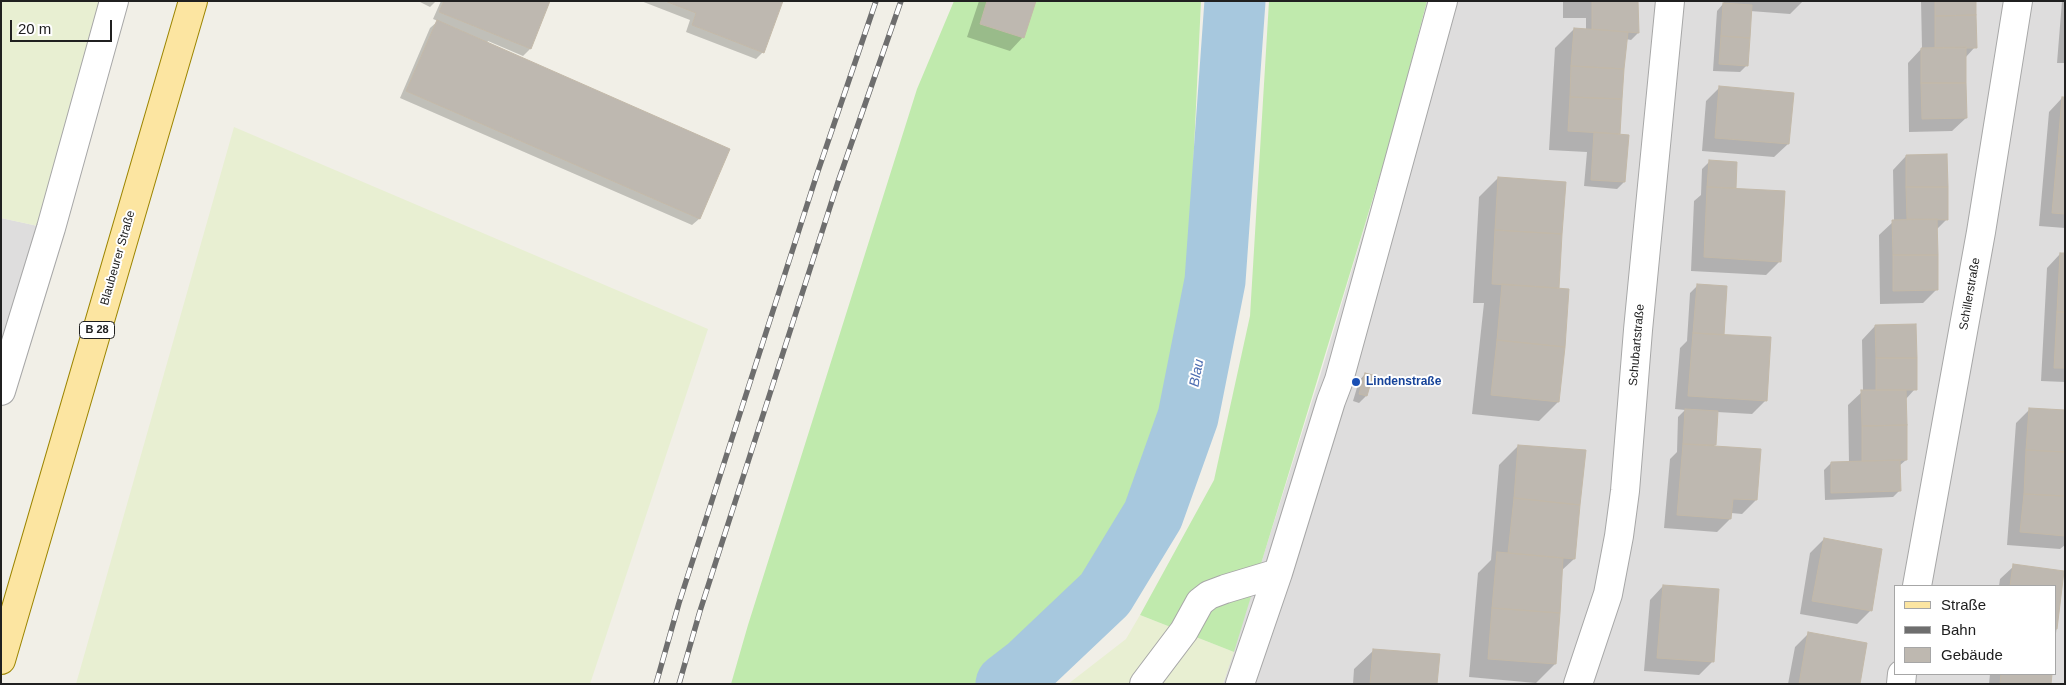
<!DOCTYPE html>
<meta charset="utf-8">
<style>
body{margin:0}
#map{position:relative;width:2066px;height:685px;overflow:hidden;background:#f1efe7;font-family:Helvetica,sans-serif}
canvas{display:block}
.frame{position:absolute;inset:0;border:2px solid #202020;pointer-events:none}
.legend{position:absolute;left:1894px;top:585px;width:162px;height:90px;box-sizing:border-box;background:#fff;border:1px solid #a6a6a6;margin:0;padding:6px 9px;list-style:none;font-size:15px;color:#202020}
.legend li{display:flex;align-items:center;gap:10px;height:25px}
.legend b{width:25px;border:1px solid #a6a6a6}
.scale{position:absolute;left:10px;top:20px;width:102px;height:22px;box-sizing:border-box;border:2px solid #202020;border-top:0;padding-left:6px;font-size:15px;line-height:18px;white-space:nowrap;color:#202020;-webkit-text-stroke:4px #fff;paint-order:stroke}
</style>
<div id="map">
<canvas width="2066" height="685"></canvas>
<div class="frame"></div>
<ul class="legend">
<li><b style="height:6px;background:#fce5a1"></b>Straße</li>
<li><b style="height:6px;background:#6e6e6e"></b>Bahn</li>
<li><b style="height:14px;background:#beb8b0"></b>Gebäude</li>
</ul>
<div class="scale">20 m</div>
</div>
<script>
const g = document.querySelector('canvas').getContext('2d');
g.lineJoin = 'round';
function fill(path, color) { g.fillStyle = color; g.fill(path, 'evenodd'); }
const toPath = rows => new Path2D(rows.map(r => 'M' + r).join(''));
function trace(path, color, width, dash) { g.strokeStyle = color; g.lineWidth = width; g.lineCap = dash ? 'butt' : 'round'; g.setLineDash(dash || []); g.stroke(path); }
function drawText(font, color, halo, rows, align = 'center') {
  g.font = font + ' Helvetica,sans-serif'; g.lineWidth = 4; g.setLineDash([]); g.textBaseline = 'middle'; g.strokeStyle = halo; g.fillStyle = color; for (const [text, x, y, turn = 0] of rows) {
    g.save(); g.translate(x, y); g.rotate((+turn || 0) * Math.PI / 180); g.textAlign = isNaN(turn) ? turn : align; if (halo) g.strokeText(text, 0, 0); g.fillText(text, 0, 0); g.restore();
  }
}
const residential = toPath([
 [1427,1,2065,1,2065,684,1223,684,1320,376,1392,136],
 [1895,586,2055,586,2055,674,1895,674],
 [1,218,38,226,1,363]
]);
const farmland = toPath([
 [1,1,100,1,38,226,1,218],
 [234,127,708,329,590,684,76,684],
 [1140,615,1234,652,1223,684,1068,684,1126,639]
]);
const grass = toPath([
 [954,1,1201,1,1188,274,1169,403,1139,509,1095,579,1024,651,980,684,731,684,748,625,917,89],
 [1269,1,1427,1,1392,136,1234,652,1140,615,1214,480,1250,316]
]);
const shadow = toPath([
 [418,1,436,1,430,7],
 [441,1,549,1,530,49,523,56,488,41,487,43,729,149,699,219,692,225,400,98,430,28,438,21,433,19],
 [641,1,782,1,763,52,756,59,686,32,690,20],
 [979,1,1035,1,1023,37,1010,51,967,37],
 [1563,1,1637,1,1638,33,1631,40,1626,39,1618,135,1624,182,1617,189,1584,186,1587,152,1549,150,1555,48,1574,29,1586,30,1586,18,1563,18],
 [1724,1,1803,1,1790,14,1750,11,1747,65,1740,72,1713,71,1717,11,1723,4],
 [1921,1,1975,1,1975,47,1965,58,1966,118,1952,131,1909,132,1908,63,1922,48],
 [2062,1,2065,1,2065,63,2057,63],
 [1719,88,1788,144,1774,157,1702,151,1706,101],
 [2062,98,2065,99,2065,228,2039,226,2049,112],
 [1906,156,1947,219,1936,230,1937,289,1923,303,1880,304,1879,235,1894,221,1893,170],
 [1709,162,1735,187,1733,189,1779,262,1766,275,1691,271,1694,201,1701,195,1702,169],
 [1498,178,1564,183,1557,289,1558,402,1539,421,1472,414,1484,303,1473,303,1479,197],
 [2060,254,2065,254,2065,382,2041,381,2047,268],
 [1697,286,1723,336,1766,400,1752,414,1717,412,1715,445,1713,447,1756,500,1742,514,1731,513,1730,519,1717,532,1664,528,1670,459,1677,452,1678,417,1685,410,1675,409,1680,348,1687,341,1690,293],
 [1875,326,1915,389,1905,400,1906,460,1899,466,1900,490,1893,497,1825,500,1824,470,1831,463,1849,463,1848,405,1863,391,1862,340],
 [1365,374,1371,376,1366,396,1359,403,1353,401,1359,381],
 [2030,409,2065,411,2065,545,2060,549,2007,545,2016,423],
 [1518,446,1574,559,1561,571,1555,664,1536,683,1469,677,1478,573,1491,560,1499,465],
 [1824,539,1871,610,1857,624,1800,614,1810,553],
 [2014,566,2063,572,2055,642,2055,586,1999,586,2000,579],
 [1663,586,1712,662,1699,675,1644,671,1650,600],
 [1808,634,1858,684,1788,684,1795,647],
 [1374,650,1436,684,1353,684,1354,669],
 [1990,674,2051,674,2050,684,1989,684]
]);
const river = toPath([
 [1006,684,1028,667,1105,594,1153,515,1188,417,1215,281,1235,1]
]);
const building = toPath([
 [444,1,550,1,531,49,439,12,444,1],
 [665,1,783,1,764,53,692,25,696,13,665,1],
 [987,1,1036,1,1024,38,980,24,987,1],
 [1592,1,1638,1,1639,33,1592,29,1592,1],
 [1935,1,1976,1,1976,15,1935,16,1935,1],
 [1723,3,1752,5,1750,38,1721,36,1723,3],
 [1976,15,1977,48,1935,48,1935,16,1976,15],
 [437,20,730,149,700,219,406,91,437,20],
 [1574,28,1628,32,1624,69,1571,66,1574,28],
 [1721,36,1750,38,1748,66,1719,64,1721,36],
 [1966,47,1966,83,1921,83,1921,48,1966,47],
 [1571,66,1624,69,1622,99,1570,97,1571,66],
 [1921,83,1966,83,1967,118,1922,119,1921,83],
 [1719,86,1794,93,1789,144,1715,138,1719,86],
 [1570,97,1622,99,1620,134,1568,131,1570,97],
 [2062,97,2065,97,2065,157,2057,156,2062,97],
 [1594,132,1629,135,1625,182,1591,180,1594,132],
 [1947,154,1948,187,1906,187,1906,155,1947,154],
 [2057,156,2065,157,2065,214,2052,213,2057,156],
 [1709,160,1737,162,1736,188,1707,187,1709,160],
 [1498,177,1566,182,1562,234,1495,230,1498,177],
 [1707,187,1785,191,1781,262,1704,257,1707,187],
 [1906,187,1948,187,1948,220,1907,219,1906,187],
 [1937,219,1938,255,1893,255,1892,220,1937,219],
 [1495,230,1562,234,1559,288,1492,284,1495,230],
 [2060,253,2065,253,2065,312,2057,312,2060,253],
 [1893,255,1938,255,1938,290,1893,291,1893,255],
 [1502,284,1569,289,1565,347,1497,340,1502,284],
 [1697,284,1727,286,1724,335,1693,333,1697,284],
 [2057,312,2065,312,2065,368,2054,368,2057,312],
 [1916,324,1917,358,1876,358,1875,325,1916,324],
 [1693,333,1771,337,1767,401,1688,396,1693,333],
 [1497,340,1565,347,1559,402,1491,395,1497,340],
 [1876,358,1917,358,1917,390,1876,390,1876,358],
 [1365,373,1373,375,1367,396,1359,394,1365,373],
 [1861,390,1906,390,1907,425,1862,426,1861,390],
 [2029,408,2065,410,2065,452,2026,450,2029,408],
 [1685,409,1718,411,1716,445,1683,444,1685,409],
 [1907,425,1907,460,1862,461,1862,426,1907,425],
 [1683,444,1761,449,1757,500,1733,499,1731,519,1677,515,1683,444],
 [1518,445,1586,450,1580,505,1514,498,1518,445],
 [2026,450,2065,452,2065,496,2024,494,2026,450],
 [1900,460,1901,491,1831,493,1831,462,1900,460],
 [2024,494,2065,496,2065,536,2020,532,2024,494],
 [1514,498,1580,505,1575,559,1508,553,1514,498],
 [1824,538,1882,549,1872,611,1812,601,1824,538],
 [1497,552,1563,558,1560,613,1492,608,1497,552],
 [2013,564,2064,571,2057,629,2055,629,2055,586,2010,586,2013,564],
 [1663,585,1719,589,1714,662,1657,658,1663,585],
 [1492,608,1560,613,1556,664,1488,659,1492,608],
 [1808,632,1867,643,1860,684,1799,684,1808,632],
 [1373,649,1440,654,1437,684,1370,684,1373,649],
 [2001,674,2052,674,2051,684,2000,684,2001,674]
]);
const minor = toPath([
 [1,391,51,228,114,1],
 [1917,586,1981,232,2018,1],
 [1144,684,1184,631,1200,602,1209,595,1225,589,1278,573],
 [1240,684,1278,573,1331,401,1339,380,1443,1],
 [1578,684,1608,594,1619,536,1625,491,1638,330,1670,1],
 [1901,684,1902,674]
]);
const major = toPath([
 [1,660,193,1]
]);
const rail = toPath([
 [656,684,679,603,817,174,876,1],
 [679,684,700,611,838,182,901,1]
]);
const markers = [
 [1356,382,5,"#1a4fb4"]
];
const shields = [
 [97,330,35]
];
const shieldNames = [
 ["B 28",97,330]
];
const streetNames = [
 ["Blaubeurer Straße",118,258,-74],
 ["Schillerstraße",1970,294,-80],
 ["Schubartstraße",1637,345,-85]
];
const transitNames = [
 ["Lindenstraße",1366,382]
];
const waterNames = [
 ["Blau",1197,373,-79]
];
fill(residential, '#dedddd');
fill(farmland, '#e8efd2');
fill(grass, '#c0eaad');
fill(shadow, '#0003');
trace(river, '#a7c8de', 61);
fill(building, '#beb8b0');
trace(building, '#c3b9a9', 1);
trace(minor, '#a7a7a7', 30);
trace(major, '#9c8500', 30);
trace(minor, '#fff', 28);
trace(major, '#fce5a1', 28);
trace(rail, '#6e6e6e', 5.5);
trace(rail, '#fff', 4, [11]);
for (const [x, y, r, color] of markers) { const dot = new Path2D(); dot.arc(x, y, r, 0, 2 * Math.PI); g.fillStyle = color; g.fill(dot); trace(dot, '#fff', 2); }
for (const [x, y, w] of shields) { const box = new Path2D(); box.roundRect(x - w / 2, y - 8.5, w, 17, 4); g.fillStyle = '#fff'; g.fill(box); trace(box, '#202020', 1); }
drawText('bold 11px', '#202020', null, shieldNames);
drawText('12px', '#202020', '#fff', streetNames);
drawText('bold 12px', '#164399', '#fff', transitNames, 'left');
drawText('italic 14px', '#4b6cb1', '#fff', waterNames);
</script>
